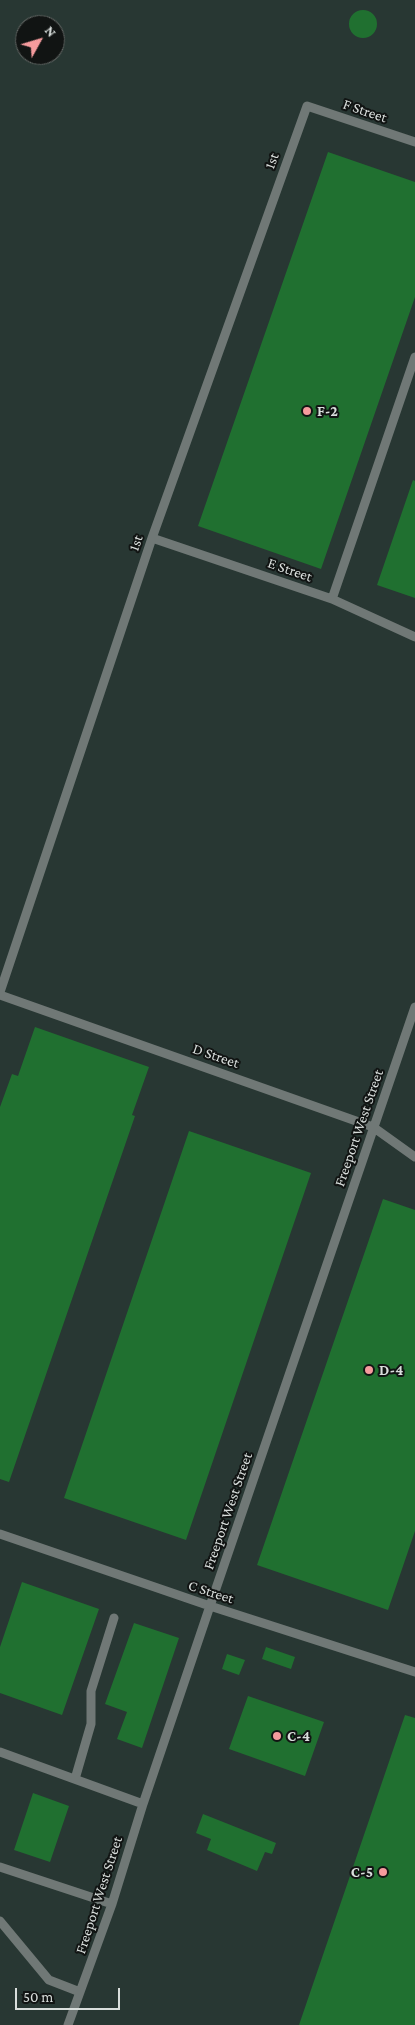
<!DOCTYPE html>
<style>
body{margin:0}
#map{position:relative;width:415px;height:2025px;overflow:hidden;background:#262d2b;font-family:"Crimson Pro",serif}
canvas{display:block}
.north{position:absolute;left:15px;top:15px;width:50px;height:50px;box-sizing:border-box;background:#111413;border:1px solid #616563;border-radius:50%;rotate:51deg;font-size:14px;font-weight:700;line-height:20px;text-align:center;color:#d9dedc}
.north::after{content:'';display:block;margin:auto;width:18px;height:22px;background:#f59b9d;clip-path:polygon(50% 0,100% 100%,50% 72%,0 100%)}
.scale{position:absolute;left:15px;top:1988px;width:105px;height:22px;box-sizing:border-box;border:2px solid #d9dedc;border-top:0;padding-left:6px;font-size:15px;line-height:18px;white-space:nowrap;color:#d9dedc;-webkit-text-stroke:4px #111413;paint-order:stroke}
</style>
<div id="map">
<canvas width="415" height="2025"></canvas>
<div class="north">N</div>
<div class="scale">50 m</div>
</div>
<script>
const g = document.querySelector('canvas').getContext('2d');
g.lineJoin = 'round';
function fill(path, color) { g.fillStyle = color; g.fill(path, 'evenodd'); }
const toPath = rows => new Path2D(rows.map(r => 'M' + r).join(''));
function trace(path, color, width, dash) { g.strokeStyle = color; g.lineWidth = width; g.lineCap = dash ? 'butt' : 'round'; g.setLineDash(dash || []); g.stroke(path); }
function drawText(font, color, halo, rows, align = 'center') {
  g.font = font + ' "Crimson Pro",serif'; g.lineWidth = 4; g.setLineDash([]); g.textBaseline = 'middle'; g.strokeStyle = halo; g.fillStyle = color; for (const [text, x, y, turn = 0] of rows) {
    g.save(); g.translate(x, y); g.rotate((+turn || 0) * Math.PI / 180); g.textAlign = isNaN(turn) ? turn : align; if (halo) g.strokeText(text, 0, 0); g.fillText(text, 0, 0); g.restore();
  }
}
const built = toPath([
 [0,0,415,0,415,2025,0,2025],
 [25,25,55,25,55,55,25,55]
]);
const building = toPath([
 '349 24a14 14 0 1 1 28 0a14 14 0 1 1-28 0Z',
 [328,152,415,182,415,297,321,569,198,526],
 [413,480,415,481,415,598,377,585],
 [35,1027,149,1067,132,1115,135,1116,9,1482,0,1479,0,1107,12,1074,18,1076],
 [189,1131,311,1173,186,1540,64,1498],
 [383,1199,415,1210,415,1531,388,1610,257,1565],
 [22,1582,99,1609,62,1715,0,1693,0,1647],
 [134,1623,179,1638,142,1748,117,1739,127,1712,105,1704],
 [266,1647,295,1657,291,1669,262,1659],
 [227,1654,245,1660,239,1675,222,1669],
 [248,1696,324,1722,305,1776,229,1749],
 [405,1715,415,1718,415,2025,299,2025],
 [33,1793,69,1806,50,1862,14,1850],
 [203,1814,276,1843,272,1854,265,1852,257,1871,207,1850,211,1839,196,1833]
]);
const lane = toPath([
 [152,538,332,599,415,637],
 [332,599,415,357],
 [0,992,152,538,307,106,415,142],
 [0,995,373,1127,415,1157],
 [0,1534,210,1606,415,1672],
 [0,1752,143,1804],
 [75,1779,91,1724,91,1691,114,1618],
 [0,1867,112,1904],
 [0,1921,49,1980,80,1992],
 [68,2025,112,1904,143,1804,210,1606,415,1007]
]);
const markers = [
 [307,411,5,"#f59b9d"],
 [369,1370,5,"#f59b9d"],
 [277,1736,5,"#f59b9d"],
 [383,1872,5,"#f59b9d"]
];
const streetNames = [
 ["F Street",365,111,19],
 ["1st",272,161,-70],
 ["1st",136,543,-71],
 ["E Street",290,570,19],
 ["D Street",216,1056,19],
 ["Freeport West Street",359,1128,-71],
 ["Freeport West Street",228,1511,-71],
 ["C Street",211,1592,18],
 ["Freeport West Street",99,1895,-72]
];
const poiNames = [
 ["F-2",317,411],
 ["D-4",379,1370],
 ["C-4",287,1736],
 ["C-5",373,1872,"right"]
];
fill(built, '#283733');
fill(building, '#207030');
trace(lane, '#707876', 9);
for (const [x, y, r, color] of markers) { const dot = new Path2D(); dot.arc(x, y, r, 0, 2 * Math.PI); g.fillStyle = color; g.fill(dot); trace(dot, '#111413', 2); }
drawText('15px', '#d9dedc', '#111413', streetNames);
drawText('bold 15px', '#d9dedc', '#111413', poiNames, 'left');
</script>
